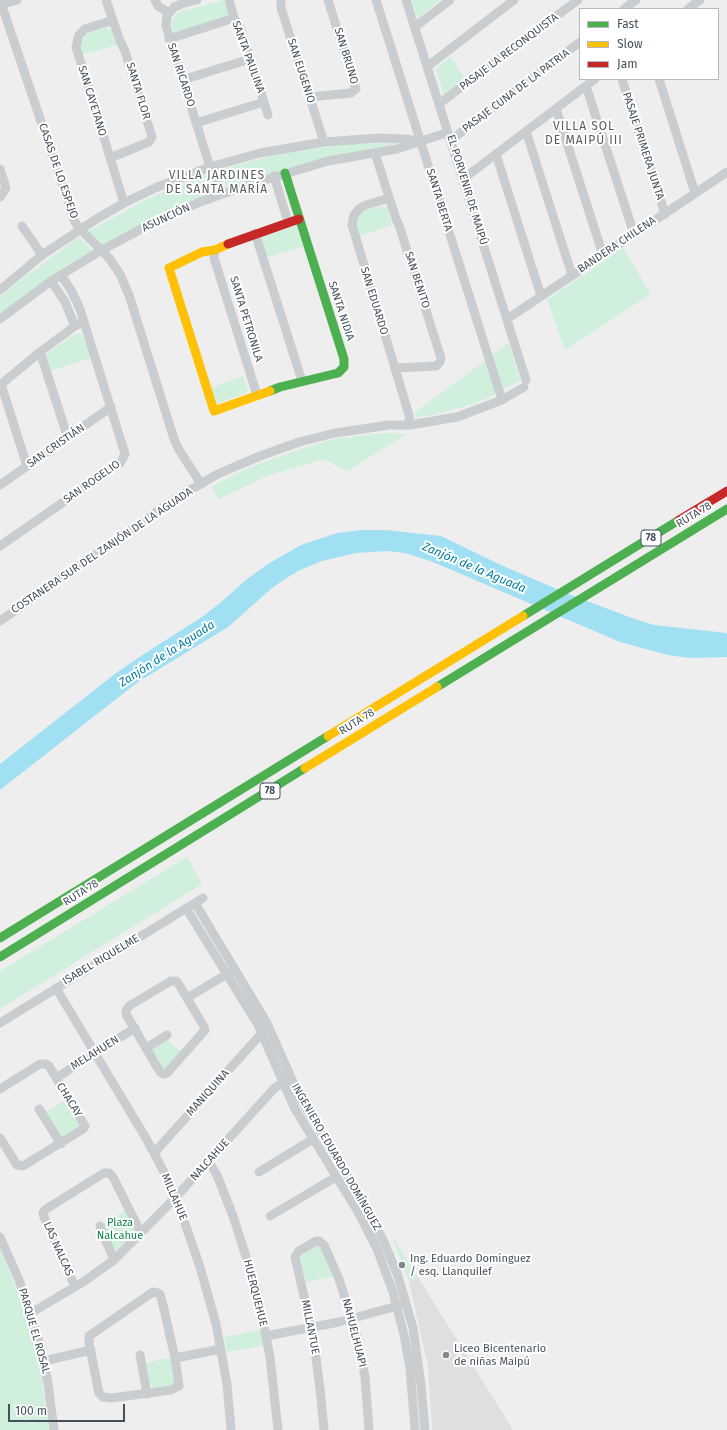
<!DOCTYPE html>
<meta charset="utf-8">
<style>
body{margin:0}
#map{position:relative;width:727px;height:1430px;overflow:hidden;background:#efeeee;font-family:"Fira Sans",sans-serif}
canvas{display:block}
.legend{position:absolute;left:579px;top:8px;width:140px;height:72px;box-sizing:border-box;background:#fff;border:1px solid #b4b9be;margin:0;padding:5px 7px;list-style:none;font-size:12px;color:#44505c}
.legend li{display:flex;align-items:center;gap:8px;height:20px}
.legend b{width:20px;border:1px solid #b4b9be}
.scale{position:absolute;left:8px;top:1404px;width:117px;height:18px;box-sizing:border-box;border:2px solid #44505c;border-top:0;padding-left:5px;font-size:12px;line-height:14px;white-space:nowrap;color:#44505c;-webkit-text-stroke:3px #fff;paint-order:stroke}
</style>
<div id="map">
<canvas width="727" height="1430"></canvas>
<ul class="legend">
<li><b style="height:5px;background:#4caf50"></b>Fast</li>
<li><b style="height:5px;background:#ffc107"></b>Slow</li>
<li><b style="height:5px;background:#c62828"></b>Jam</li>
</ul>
<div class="scale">100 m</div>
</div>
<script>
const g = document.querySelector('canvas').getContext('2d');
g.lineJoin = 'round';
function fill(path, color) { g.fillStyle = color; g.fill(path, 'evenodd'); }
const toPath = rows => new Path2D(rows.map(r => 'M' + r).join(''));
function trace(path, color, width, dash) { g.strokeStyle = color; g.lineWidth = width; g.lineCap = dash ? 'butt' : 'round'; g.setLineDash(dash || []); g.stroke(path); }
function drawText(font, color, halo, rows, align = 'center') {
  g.font = font + ' "Fira Sans",sans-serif'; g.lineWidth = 4; g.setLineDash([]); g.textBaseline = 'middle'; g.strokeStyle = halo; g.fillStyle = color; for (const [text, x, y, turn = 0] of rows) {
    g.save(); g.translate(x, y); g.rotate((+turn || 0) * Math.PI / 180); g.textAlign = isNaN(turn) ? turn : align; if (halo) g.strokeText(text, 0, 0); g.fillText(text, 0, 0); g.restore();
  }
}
const education = toPath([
 [418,1277,513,1430,432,1430,428,1366,409,1282]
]);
const green = toPath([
 [224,0,229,16,174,33,171,22,178,12],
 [411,0,440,0,418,19],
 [106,28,110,29,112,31,116,45,82,55,81,45,85,36,91,32],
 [450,57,465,78,444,95,436,69],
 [399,143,293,167,228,189,218,170,283,153,351,144],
 [207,174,217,192,148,220,103,245,88,232,147,199],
 [383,206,387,207,392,225,359,236,356,226,358,216,365,210],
 [295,226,297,228,303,247,265,258,259,238],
 [79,237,93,251,60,270,0,316,0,298,6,291],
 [623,248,651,294,565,350,547,300],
 [79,333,84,337,91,358,50,371,45,356,46,355,75,334],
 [509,343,520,380,490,397,470,405,428,416,416,417,414,413],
 [243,376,248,392,216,404,211,388],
 [384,433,407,434,347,471,324,459,267,476,219,499,211,487,246,469,291,452,334,439],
 [187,857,202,884,0,1009,0,971],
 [167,1039,181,1052,166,1070,163,1069,150,1049],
 [64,1101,79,1126,62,1137,46,1112],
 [127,1210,136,1232,115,1251,113,1249,102,1224],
 [391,1234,418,1277,409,1282],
 [317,1246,321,1246,335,1276,306,1282,300,1258,308,1251],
 [0,1248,25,1311,42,1378,49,1430,0,1430],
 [260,1330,263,1346,227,1352,224,1337],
 [172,1357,175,1385,153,1388,150,1384,146,1363]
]);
const water = toPath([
 [362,530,385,530,441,536,503,566,571,595,632,618,654,625,727,633,727,657,693,658,682,657,668,655,620,642,433,562,405,553,387,551,356,553,322,561,300,570,285,579,272,588,228,627,138,682,0,790,0,764,116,673,141,656,202,617,220,603,247,579,268,564,301,545,337,533]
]);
const street = toPath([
 [0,0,75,222,80,229,109,258,121,276,130,298,174,439,178,448,201,484],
 [106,0,120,41,125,51,152,137,149,142,110,158],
 [155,0,158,6,169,13],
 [197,0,181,4,174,7,167,16,166,26,210,167,223,193],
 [229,0,234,18,240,27,268,115],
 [281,0,281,8,324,142],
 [376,0,502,400],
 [406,0,526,380],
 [0,5,17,0],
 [624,9,636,0],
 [688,9,700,0],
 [113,20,85,29,79,35,76,47,124,203],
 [415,27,450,0],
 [169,39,234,18],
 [428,66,514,0],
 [622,79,665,214],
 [659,79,695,193],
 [182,80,250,59],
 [586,86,634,234],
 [310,97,351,93,356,89,328,0],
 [440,103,578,0],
 [556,109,603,255],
 [196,123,264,102],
 [526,131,572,275],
 [451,140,580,42],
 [375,153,396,219,399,225,441,358,440,362,436,366,395,368],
 [496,154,541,296],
 [0,169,6,188,0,197],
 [274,176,288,222],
 [463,179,595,79],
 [389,198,366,205,360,208,354,215,352,225,409,415,410,425],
 [22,226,42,255],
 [255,233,302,381],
 [215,250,214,258,257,395],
 [51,281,65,302,75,326],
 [0,290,42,255,98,218,124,203,155,188,210,167,260,153,324,142,379,138,404,139,420,141],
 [0,319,51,281,102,250,143,228,200,202,245,186,328,161,397,149,443,134],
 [507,319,727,172],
 [40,352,68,438],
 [1,384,27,466],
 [0,385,40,352,75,326,84,321],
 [0,485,111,407],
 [0,546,121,462,125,454,80,309,71,290,61,275],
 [0,621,175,499,216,475,236,466,260,456,299,442,335,433,389,425,410,425,457,417,502,400,524,387],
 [195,903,267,1023,301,1100,355,1188,384,1242,398,1276,413,1328,421,1385,425,1430],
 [186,908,258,1025,295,1109,358,1212,377,1249,393,1292,404,1335,410,1368,415,1430],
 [171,981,176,981,178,983,203,1025,205,1030,167,1073,164,1074,160,1072,127,1016,126,1011,129,1006,171,981],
 [56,988,147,1140,166,1176,180,1209,200,1267,216,1324,227,1384,231,1430],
 [187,998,232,971],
 [0,1023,203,898],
 [146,1048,167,1035],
 [56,1078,135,1028],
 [0,1089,40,1064,46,1064,49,1066,85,1126,83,1129,23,1166,17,1165,0,1138],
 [39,1109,61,1144],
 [154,1153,262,1033],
 [209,1162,217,1175,233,1216,257,1291,270,1357,278,1430],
 [259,1172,313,1139],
 [270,1216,336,1177],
 [100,1226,114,1260],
 [0,1237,19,1280,39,1341,48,1383,54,1430],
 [75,1287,44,1217,43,1213,46,1209,104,1173,109,1173,113,1177,141,1233],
 [153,1292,158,1293,160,1294,163,1305,175,1358,179,1386,171,1390,112,1398,103,1397,99,1393,89,1343,89,1336,153,1292],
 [31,1313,83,1282,114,1260,175,1198,270,1093,276,1087,287,1081],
 [266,1336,339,1322,401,1305],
 [140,1355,147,1394],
 [175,1358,221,1349],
 [44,1361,91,1350],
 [324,1430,320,1389,315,1350,306,1305,295,1257,299,1251,316,1241,319,1241,324,1245,339,1279,358,1339,365,1377,369,1430]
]);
const fast = toPath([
 [270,391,280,387,338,373,344,367,344,359,285,173],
 [523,616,679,520],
 [437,687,727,509],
 [0,938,328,736],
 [0,957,305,768]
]);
const slow = toPath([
 [228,244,215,250,202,252,169,268,214,411,270,391],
 [328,736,523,616],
 [305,768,437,687]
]);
const jam = toPath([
 [228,244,299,219],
 [679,520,727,491]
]);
const markers = [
 [402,1265,4,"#80878f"],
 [446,1355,4,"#80878f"]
];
const shields = [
 [651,538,20],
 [270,791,20]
];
const shieldNames = [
 ["78",651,538],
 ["78",270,791]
];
const streetNames = [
 ["PASAJE LA RECONQUISTA",509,52,-37],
 ["SAN BRUNO",346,56,73],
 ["SANTA PAULINA",248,57,70],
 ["SAN EUGENIO",301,71,72],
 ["SAN RICARDO",181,75,72],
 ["SANTA FLOR",138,91,73],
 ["PASAJE CUNA DE LA PATRIA",516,91,-37],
 ["SAN CAYETANO",92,101,73],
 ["PASAJE PRIMERA JUNTA",643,146,72],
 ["CASAS DE LO ESPEJO",58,171,71],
 ["EL PORVENIR DE MAIPÚ",467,190,73],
 ["SANTA BERTA",439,200,73],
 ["ASUNCIÓN",166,218,-25],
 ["BANDERA CHILENA",617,245,-34],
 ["SAN BENITO",417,280,72],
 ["SAN EDUARDO",374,301,73],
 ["SANTA NIDIA",341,311,72],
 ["SANTA PETRONILA",246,319,73],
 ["SAN CRISTIÁN",56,446,-35],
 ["SAN ROGELIO",92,482,-35],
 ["RUTA 78",694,515,-31],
 ["COSTANERA SUR DEL ZANJÓN DE LA AGUADA",102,551,-34],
 ["RUTA 78",357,722,-32],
 ["RUTA 78",81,893,-32],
 ["ISABEL RIQUELME",101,960,-31],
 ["MELAHUEN",95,1053,-32],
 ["MANIQUINA",208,1093,-48],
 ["CHACAY",69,1100,58],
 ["INGENIERO EDUARDO DOMÍNGUEZ",336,1157,60],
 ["NALCAHUE",210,1160,-48],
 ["MILLAHUE",174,1197,67],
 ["LAS NALCAS",58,1249,66],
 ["HUERQUEHUE",255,1293,76],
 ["MILLANTUE",310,1327,79],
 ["PARQUE EL ROSAL",34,1331,74],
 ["NAHUELHUAPI",354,1333,76]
];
const parkNames = [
 ["Plaza",120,1223],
 ["Nalcahue",120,1236]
];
const poiNames = [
 ["Ing. Eduardo Domínguez",410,1259],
 ["/ esq. Llanquilef",410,1272],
 ["Liceo Bicentenario",454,1349],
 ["de niñas Maipú",454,1362]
];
const neighbourhoodNames = [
 ["VILLA SOL",584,127],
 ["DE MAIPÚ III",584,141],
 ["VILLA JARDINES",217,176],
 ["DE SANTA MARÍA",217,190]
];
const waterNames = [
 ["Zanjón de la Aguada",474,568,23],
 ["Zanjón de la Aguada",167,654,-33]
];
fill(education, '#e0dfe0');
fill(green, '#d0f0dd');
fill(water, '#a1dff2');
trace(street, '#cacdcf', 9);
trace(fast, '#4caf50', 9);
trace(slow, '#ffc107', 9);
trace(jam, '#c62828', 9);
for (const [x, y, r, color] of markers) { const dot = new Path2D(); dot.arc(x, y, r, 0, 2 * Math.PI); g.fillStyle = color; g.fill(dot); trace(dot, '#fff', 1.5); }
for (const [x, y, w] of shields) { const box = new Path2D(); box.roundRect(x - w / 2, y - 8, w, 16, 3); g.fillStyle = '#fff'; g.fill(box); trace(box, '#44505c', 1); }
drawText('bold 10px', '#44505c', null, shieldNames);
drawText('11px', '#44505c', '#fff', streetNames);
drawText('11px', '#0f834c', '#fff', parkNames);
drawText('11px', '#44505c', '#fff', poiNames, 'left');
g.letterSpacing = '1px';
drawText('12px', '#595d63', '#fff', neighbourhoodNames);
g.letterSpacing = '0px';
drawText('italic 12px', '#027da3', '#fff', waterNames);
</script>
